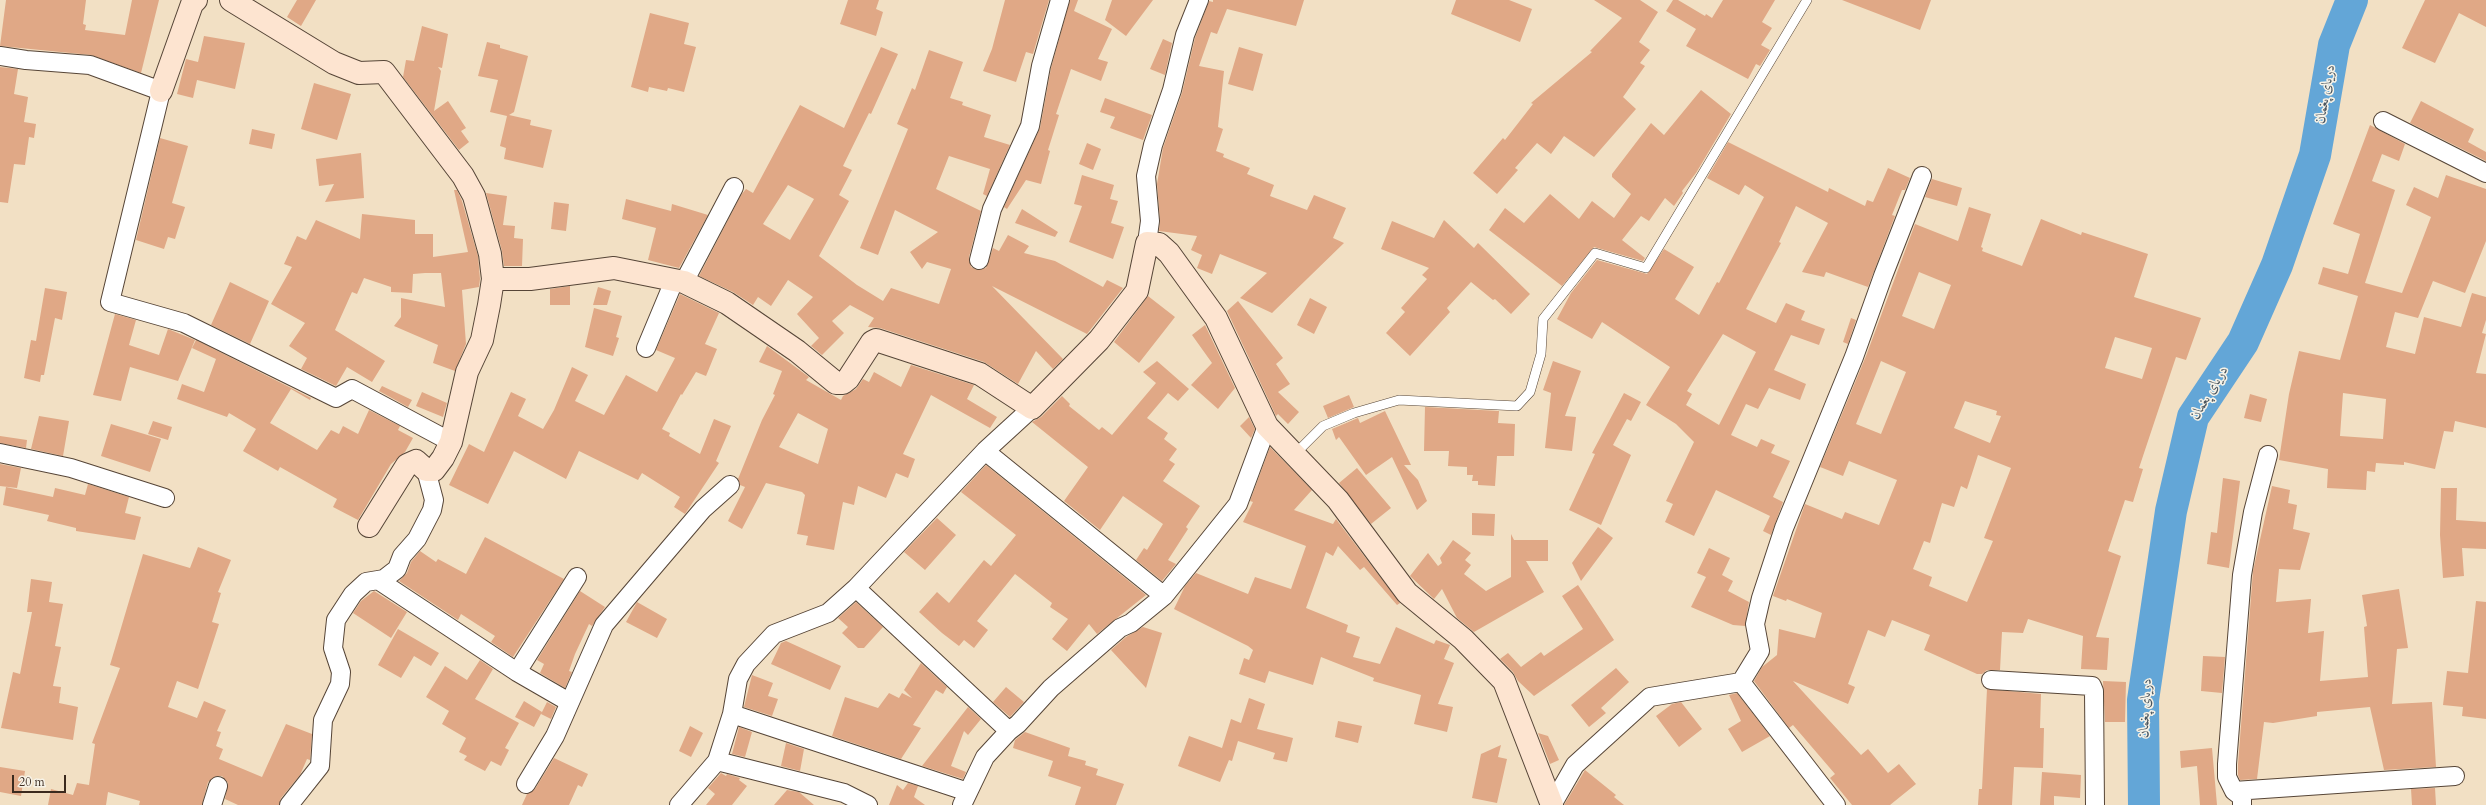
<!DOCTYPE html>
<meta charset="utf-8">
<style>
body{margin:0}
#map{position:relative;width:2486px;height:805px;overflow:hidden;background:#f2e0c4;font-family:Cardo,serif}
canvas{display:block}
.scale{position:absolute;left:12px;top:775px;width:54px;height:18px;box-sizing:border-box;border:2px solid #3b2a1e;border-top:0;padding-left:5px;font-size:12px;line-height:14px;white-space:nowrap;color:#3b2a1e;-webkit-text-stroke:3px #f7f3e8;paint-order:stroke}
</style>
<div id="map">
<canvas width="2486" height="805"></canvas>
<div class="scale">20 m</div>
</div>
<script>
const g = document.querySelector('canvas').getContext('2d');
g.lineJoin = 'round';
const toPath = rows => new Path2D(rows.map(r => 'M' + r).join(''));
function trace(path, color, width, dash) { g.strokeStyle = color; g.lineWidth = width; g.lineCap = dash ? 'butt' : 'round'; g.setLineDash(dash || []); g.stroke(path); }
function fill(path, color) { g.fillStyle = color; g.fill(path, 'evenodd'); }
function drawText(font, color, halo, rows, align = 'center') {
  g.font = font + ' Cardo,Amiri,serif'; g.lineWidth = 3; g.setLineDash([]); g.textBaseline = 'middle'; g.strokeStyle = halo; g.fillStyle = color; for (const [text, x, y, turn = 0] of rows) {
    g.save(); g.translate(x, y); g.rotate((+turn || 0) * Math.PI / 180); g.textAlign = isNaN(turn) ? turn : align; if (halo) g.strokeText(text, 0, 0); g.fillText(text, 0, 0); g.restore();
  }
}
const river = toPath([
 [2144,805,2143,700,2171,511,2193,417,2243,342,2277,265,2315,155,2334,45,2352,0]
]);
const building = toPath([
 [6,0,86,0,83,24,86,25,85,30,125,35,132,0,159,0,141,73,91,55,0,46],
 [297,0,316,0,301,26,287,17],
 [848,0,879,0,876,9,883,12,876,36,840,24],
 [1005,0,1049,0,1033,54,1026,52,1016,82,983,71,992,49],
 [1070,0,1078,0,1074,11,1112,29,1098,59,1108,62,1101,81,1071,69,1056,114,1059,115,1048,150,1050,151,1041,184,1026,180,1007,209,1004,207,1040,128,1051,68],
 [1112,0,1153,0,1126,36,1105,20],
 [1213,0,1304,0,1296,26,1227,9,1217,34,1211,32,1199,66,1224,71,1218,127,1223,129,1216,151,1224,154,1223,157,1250,168,1247,174,1274,185,1270,196,1307,210,1314,195,1346,208,1333,238,1344,243,1272,313,1240,298,1267,273,1220,254,1212,274,1197,268,1202,255,1191,250,1197,236,1159,231,1160,220,1157,184,1163,148,1182,93,1195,38,1209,1,1213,2],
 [1456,0,1509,0,1532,9,1520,42,1451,14],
 [1594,0,1640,0,1658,12,1639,42,1650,50,1640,63,1645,66,1623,97,1636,109,1594,157,1564,136,1551,154,1537,143,1515,168,1518,170,1497,194,1473,173,1503,138,1505,140,1533,104,1531,103,1592,52,1590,51,1622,18],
 [1673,0,1678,0,1705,16,1706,14,1712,18,1723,0,1775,0,1762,22,1772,28,1761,45,1770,50,1760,66,1756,64,1748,79,1686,46,1696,29,1666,11],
 [1842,0,1931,0,1920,30],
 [2425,0,2486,0,2486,27,2459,13,2435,63,2402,48],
 [650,13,689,23,684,44,696,47,684,92,668,88,667,91,649,87,648,92,631,87],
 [422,26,448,34,442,68,438,67,441,71,434,111,448,101,466,128,461,131,469,142,459,150,403,77,406,60,414,61],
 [204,36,245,43,235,89,197,80,193,98,177,94,186,59,198,62],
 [1163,39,1172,43,1165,75,1150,69],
 [487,42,500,45,500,48,528,56,514,112,509,115,531,120,530,125,552,130,543,168,504,159,506,148,500,146,507,116,490,112,498,80,478,76],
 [881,47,898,54,871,114,869,113,843,166,852,170,839,195,849,201,819,256,857,285,883,301,891,288,939,304,951,269,927,262,922,269,910,252,938,232,895,210,878,255,860,248,908,129,897,124,912,88,915,90,929,50,963,62,950,98,963,102,962,105,991,115,984,137,1010,145,987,196,983,194,990,169,949,156,936,189,981,211,969,257,971,267,977,270,986,268,993,248,999,251,1008,235,1029,246,1024,253,1055,261,1103,287,1107,280,1123,288,1087,334,992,286,1063,359,1053,369,1036,351,1018,384,984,362,880,328,868,327,874,318,850,305,832,321,844,333,822,355,811,346,819,338,797,314,813,297,788,280,771,306,758,297,753,305,733,292,699,276,741,195,746,189,753,193,800,105,844,128],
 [788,185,814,199,790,240,763,224],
 [1239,47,1263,54,1253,91,1228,84],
 [0,67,18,69,14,94,28,97,24,122,36,124,34,138,29,137,25,165,14,164,8,203,0,202],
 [314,83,351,94,337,140,301,129],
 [1701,90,1731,114,1696,173,1682,191,1683,193,1674,206,1665,198,1649,221,1641,216,1622,240,1645,258,1643,261,1594,247,1562,286,1489,230,1505,208,1524,223,1550,194,1579,219,1592,201,1614,218,1631,194,1612,177,1612,174,1651,123,1664,135],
 [1105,98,1152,115,1143,140,1110,128,1115,117,1100,112],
 [2421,101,2474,129,2468,142,2486,152,2486,161,2410,123],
 [2370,125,2405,144,2399,161,2382,154,2372,181,2395,190,2365,283,2402,293,2431,217,2406,205,2414,187,2438,198,2446,175,2486,189,2486,241,2465,293,2433,281,2418,318,2395,312,2386,347,2415,354,2424,317,2461,327,2472,293,2486,297,2486,320,2482,333,2486,334,2476,373,2486,374,2486,428,2455,421,2453,432,2444,431,2435,469,2404,462,2404,465,2376,463,2375,472,2367,471,2366,490,2327,488,2328,469,2279,460,2289,394,2299,351,2340,360,2358,296,2318,284,2323,267,2348,274,2360,234,2333,224],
 [2343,393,2386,399,2383,439,2340,436],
 [252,129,275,134,272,149,249,144],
 [160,138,188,146,172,203,185,207,175,239,168,237,164,249,136,240],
 [1728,142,1828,192,1829,188,1865,206,1867,200,1873,202,1888,168,1910,178,1905,190,1902,190,1892,215,1895,216,1868,287,1826,272,1824,277,1802,272,1828,223,1796,206,1779,242,1781,243,1746,309,1776,323,1786,303,1805,311,1801,320,1825,329,1819,345,1791,335,1774,370,1806,384,1800,400,1769,388,1758,409,1746,404,1731,435,1757,447,1761,439,1775,445,1771,453,1790,461,1773,497,1783,502,1771,535,1763,531,1770,516,1716,490,1694,536,1665,522,1673,504,1666,501,1694,442,1676,424,1646,405,1670,367,1602,322,1592,339,1557,319,1571,293,1597,260,1647,274,1664,249,1694,267,1675,299,1699,315,1717,282,1719,283,1764,197,1745,185,1739,195,1707,178],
 [1723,334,1756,352,1719,425,1686,405,1692,394,1687,391],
 [1087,143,1101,149,1093,170,1079,164],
 [361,153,364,198,325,202,334,184,319,186,316,159],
 [1082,175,1114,185,1110,199,1118,201,1111,223,1124,227,1113,259,1069,242,1082,206,1074,204],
 [1932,179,1962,188,1957,206,1925,197],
 [454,190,457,190,462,201,478,256,480,279,479,287,462,290,466,344,455,371,433,363,438,345,394,326,401,317,401,298,445,307,441,273,425,273,413,274,412,293,391,292,391,287,364,278,357,294,352,292,335,330,385,361,372,382,347,367,336,386,301,369,307,358,289,346,305,323,271,304,292,267,284,264,297,236,306,240,316,220,360,239,362,214,415,220,415,234,433,234,433,257,468,252],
 [486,193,507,196,503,225,515,226,514,238,523,239,522,266,504,266,502,251],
 [626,199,671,211,672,204,708,215,679,268,648,260,656,228,622,219],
 [554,202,569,204,566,231,551,229],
 [1969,207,1991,214,1981,247,1983,248,1982,251,2022,266,2041,219,2081,235,2082,232,2148,254,2134,297,2201,318,2186,360,2176,357,2139,468,2143,469,2133,502,2125,500,2108,551,2121,556,2096,637,2109,638,2107,670,2081,669,2083,636,2028,619,2023,633,2002,632,2000,670,1987,670,1982,674,1977,674,1924,650,1930,635,1892,620,1885,637,1868,630,1848,684,1855,687,1848,704,1793,681,1861,755,1868,749,1888,773,1899,764,1916,784,1890,805,1852,805,1830,778,1835,774,1793,725,1789,728,1754,681,1762,667,1777,655,1779,629,1815,638,1822,613,1787,599,1786,601,1773,596,1805,504,1842,519,1845,512,1879,525,1897,480,1849,461,1843,476,1820,467,1866,356,1915,224,1958,241],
 [1919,272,1951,285,1934,329,1902,316],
 [2115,337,2152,348,2142,379,2105,368],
 [1881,361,1906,372,1881,434,1856,424],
 [1965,401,1997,411,1996,415,2001,416,1990,443,1954,428],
 [1978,455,2011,468,1984,538,1993,541,1967,602,1929,586,1932,577,1913,569,1924,541,1930,543,1942,503,1954,507,1961,486,1967,489],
 [1022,209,1058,232,1055,237,1015,223],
 [1444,220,1474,248,1478,243,1530,294,1511,314,1495,299,1493,300,1471,282,1447,308,1450,312,1410,356,1386,333,1405,312,1401,308,1427,279,1422,275,1429,268,1381,249,1392,221,1434,238],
 [230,282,269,301,250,344,211,325],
 [570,286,570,305,550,305,550,289],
 [598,287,611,291,607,305,593,305],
 [45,288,67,292,62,320,55,318,44,375,41,375,40,382,24,378,31,340,36,341],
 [680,294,719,313,705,344,717,349,706,376,696,372,682,395,681,394,662,429,670,433,669,436,700,454,714,419,731,426,716,461,719,463,685,514,674,507,680,497,642,473,638,480,579,451,566,479,514,451,488,504,449,485,469,444,484,452,511,392,526,399,518,416,543,429,554,410,572,367,588,375,575,401,604,415,626,375,657,392,675,358,656,350],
 [1148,296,1175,317,1139,363,1114,342],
 [1310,298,1327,307,1314,334,1297,325],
 [1238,301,1283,358,1276,364,1290,384,1278,392,1299,412,1288,424,1278,414,1276,416,1227,311],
 [594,308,622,316,616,337,619,338,613,356,585,347],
 [115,314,136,320,129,345,159,355,168,329,195,340,178,381,130,367,121,401,93,395],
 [1851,318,1856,320,1848,344,1843,342],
 [1205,325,1235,388,1218,409,1191,385,1212,363,1192,335],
 [196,340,311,398,310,400,291,389,270,423,317,450,331,430,339,434,343,426,358,434,369,410,400,426,398,430,413,438,405,452,391,464,358,520,333,507,337,499,280,467,278,471,243,451,256,429,229,413,227,417,177,399,182,384,204,392,216,359,192,348],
 [767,346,809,377,806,380,841,400,843,396,856,389,863,379,869,382,874,372,901,387,911,365,974,385,967,399,997,417,990,428,931,395,903,454,915,459,908,478,896,473,886,498,858,486,854,505,843,502,834,550,806,545,808,536,797,534,805,495,802,492,766,483,742,529,728,521,745,487,740,485,738,479,762,420,775,395,773,394,782,371,759,362],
 [798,413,828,429,818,464,779,447],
 [1157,361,1189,389,1178,401,1168,393,1147,418,1168,433,1164,439,1177,449,1169,460,1175,464,1163,481,1200,506,1186,527,1188,529,1168,560,1176,564,1162,581,1136,560,1144,548,1147,550,1163,524,1123,496,1100,530,1064,501,1088,467,1032,422,1041,417,1062,396,1070,404,1069,406,1099,430,1102,427,1112,435,1156,383,1143,372],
 [1553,361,1581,371,1565,416,1576,417,1572,451,1545,448,1551,393,1543,390],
 [382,386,412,400,408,407,379,391],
 [422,392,447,403,443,417,416,406],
 [1624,393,1641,402,1631,421,1627,419,1613,445,1631,455,1601,525,1569,510,1595,454,1592,453],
 [2250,394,2267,399,2261,422,2244,418],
 [1349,395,1354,407,1328,418,1323,406],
 [1425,407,1499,411,1498,423,1515,424,1514,456,1497,456,1495,486,1478,485,1478,481,1472,481,1473,475,1467,475,1467,467,1448,466,1449,451,1424,451],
 [1385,411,1411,465,1404,465,1418,480,1427,501,1417,510,1392,457,1366,475,1339,437,1336,440,1332,429,1358,418,1360,423],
 [39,416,69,421,63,456,31,449],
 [1249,417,1255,429,1251,438,1240,426],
 [153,421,172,427,168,440,148,434],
 [111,424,161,439,150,472,101,456],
 [0,436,27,440,26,448,0,443],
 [1270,447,1312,490,1294,510,1333,524,1336,519,1400,603,1397,605,1364,567,1360,570,1338,546,1333,556,1326,552,1306,608,1348,625,1346,632,1360,637,1353,657,1380,664,1396,627,1434,644,1436,640,1450,645,1444,659,1454,663,1438,704,1453,707,1447,732,1414,724,1421,695,1373,681,1374,678,1321,657,1313,685,1269,671,1265,683,1239,674,1244,658,1249,660,1253,650,1248,646,1174,609,1185,586,1196,573,1248,594,1255,577,1291,589,1306,546,1243,522,1253,502,1250,501],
 [0,464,21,468,17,488,0,486],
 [986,465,1146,595,1097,634,1089,624,1067,651,1052,639,1068,619,1050,607,1052,603,1015,574,977,621,988,630,974,648,964,640,959,646,942,633,919,612,937,592,949,603,984,560,991,566,1016,535,961,492],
 [1357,468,1391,508,1371,524,1339,483],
 [2223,478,2240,481,2229,568,2207,564,2211,532,2217,533],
 [88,484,129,497,125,513,141,517,135,540,76,531,76,528,47,521,49,515,3,505,6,487,53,497,55,488,85,495],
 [2272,486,2290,490,2288,503,2297,505,2293,529,2310,533,2300,570,2279,569,2276,602,2311,599,2308,633,2324,631,2320,681,2368,677,2364,627,2367,626,2362,595,2399,589,2408,648,2397,649,2392,704,2432,702,2436,767,2384,770,2370,707,2317,712,2317,716,2273,723,2264,722,2257,779,2240,780,2238,775,2238,764,2253,571],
 [2441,488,2457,488,2456,520,2486,522,2486,549,2462,548,2464,576,2443,578,2440,535],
 [1472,513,1495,514,1494,536,1472,535],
 [937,518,956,535,925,570,904,552],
 [1598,527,1613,538,1581,581,1572,563],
 [1511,534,1514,540,1548,540,1548,561,1526,561,1544,592,1474,632,1457,618,1442,589,1434,599,1410,576,1428,553,1438,566,1442,563,1440,558,1453,540,1471,553,1465,560,1471,565,1464,574,1486,591,1511,577],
 [485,537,564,579,513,657,491,642,495,636,461,614,458,620,399,581,407,573,411,562,420,551,436,562,438,559,466,574],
 [198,547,231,560,218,592,221,593,212,622,219,624,198,689,177,681,168,707,197,718,204,701,226,710,217,731,221,732,216,746,223,749,219,759,262,777,286,724,312,734,310,760,307,759,300,775,281,798,279,805,238,805,225,799,228,783,222,776,216,776,208,782,202,805,139,805,140,801,108,792,106,805,48,805,51,789,73,795,77,783,89,785,95,744,92,743,120,668,110,665,143,554,190,568],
 [1709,548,1730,558,1722,575,1733,581,1728,591,1749,602,1745,626,1733,625,1691,607,1706,577,1697,573],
 [31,579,52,582,49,602,63,604,55,646,61,647,53,686,61,687,59,703,78,707,73,740,1,728,13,672,20,674,32,612,27,612],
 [1578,585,1614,640,1534,696,1518,681,1513,672,1500,659,1508,653,1521,667,1541,652,1544,656,1583,629,1562,596],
 [374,591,407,612,391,638,353,613,361,601],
 [580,591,605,607,592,626,589,624,575,654,569,671,572,672,565,688,540,673,544,664,537,660],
 [2476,601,2486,602,2486,719,2462,716,2463,707,2443,705,2447,671,2468,673],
 [637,602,667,619,657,638,626,622],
 [856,602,883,627,864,648,858,648,842,633,848,627,838,618],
 [1143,627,1162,633,1146,688,1111,650,1126,637],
 [398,629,439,653,431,666,414,656,401,678,378,665],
 [786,641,841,666,830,690,771,664,781,643],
 [2203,656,2225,657,2222,693,2201,691],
 [480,660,493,669,475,699,519,723,505,748,509,750,501,766,491,761,485,771,464,760,467,756,459,752,466,738,442,724,449,711,426,697,445,666,467,680],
 [921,663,947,687,943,694,936,690,913,725,921,728,901,759,832,736,845,697,878,708,889,693,899,698,902,693,912,698,904,690],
 [1616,668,1629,682,1601,708,1606,713,1589,727,1571,705],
 [752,675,773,683,768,696,778,699,772,716,744,707],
 [2103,681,2126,682,2125,722,2105,722],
 [1006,687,1024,702,1010,717,993,702],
 [1987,689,2041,694,2040,728,2044,728,2043,768,2014,767,2012,805,1978,805,1979,789,1982,789],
 [1737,693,1770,736,1742,752,1728,729,1741,721,1729,695],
 [1249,698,1265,704,1257,729,1293,738,1287,762,1273,759,1275,753,1238,741,1232,761,1229,760,1220,782,1178,766,1189,736,1222,748,1231,719,1241,723],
 [524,701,542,712,534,727,515,717],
 [547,702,556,707,551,719,541,714],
 [1681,702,1702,729,1679,747,1656,716,1672,704],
 [968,707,981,719,968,735,964,731,951,766,966,772,963,779,922,766],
 [1338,721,1362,726,1358,743,1335,737],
 [690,726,703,733,691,757,679,751],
 [739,727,752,732,745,757,732,754],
 [1025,732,1070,748,1068,756,1086,761,1085,765,1098,769,1096,775,1124,784,1116,805,1075,805,1081,787,1048,776,1053,761,1013,748,1015,740],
 [1538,733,1548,736,1559,760,1550,764],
 [786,743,804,749,800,771,781,766],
 [1501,745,1498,757,1507,759,1497,803,1472,798,1481,754],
 [2212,748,2217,805,2200,805,2197,766,2181,768,2180,751],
 [554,758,588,774,582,787,578,785,569,805,522,805,527,794,535,789],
 [0,767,25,771,21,796,0,792],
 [1585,770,1616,795,1614,797,1624,805,1564,805],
 [2042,772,2081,775,2080,798,2054,796,2054,805,2040,805],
 [721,773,726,776,727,774,740,778,739,780,747,786,732,805,706,805,715,794,708,788],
 [908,783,918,786,914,797,925,805,889,805,897,785,903,790],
 [2435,788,2436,805,2412,805,2411,789],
 [787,790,799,792,814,805,774,805]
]);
const lane = toPath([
 [1294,455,1323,426,1354,413,1399,400,1517,406,1530,392,1541,354,1543,319,1595,253,1646,268,1807,0]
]);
const street = toPath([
 [0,56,26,60,90,65,161,91,110,302,184,323,336,398,352,389,451,442],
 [2383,121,2486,173],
 [1147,243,1150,221,1146,176,1153,145,1172,90,1185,35,1199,0],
 [979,260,992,209,1030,126,1041,66,1060,0],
 [684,282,734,187],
 [646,348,674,281],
 [985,451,1164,596],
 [0,453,71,468,165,498],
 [378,580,517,672,569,702],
 [856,588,1009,731],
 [517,672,577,577],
 [1991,680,2092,686,2094,691,2095,805],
 [1741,682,1836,805],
 [732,714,968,792],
 [717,761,844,793,868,805],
 [526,784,555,736,604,625,703,509,730,485],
 [2234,791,2455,776],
 [212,805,218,786],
 [289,805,320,766,323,720,340,684,341,672,333,648,336,620,353,594,366,582,384,579,397,569,402,556,417,539,432,510,434,500,426,470],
 [679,805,717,761,732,714,738,679,746,664,774,634,828,613,856,588,985,451,1032,408],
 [962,805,985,757,1009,731,1018,724,1051,688,1120,628,1131,623,1164,596,1238,504,1267,426],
 [1552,805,1575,765,1650,697,1741,682,1760,651,1755,624,1761,598,1784,528,1854,357,1883,276,1922,176],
 [2242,805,2242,797,2234,791,2227,777,2227,764,2242,575,2253,512,2268,455]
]);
const secondary = toPath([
 [231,0,334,63,359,73,384,72,463,176,474,196,490,254,493,279,489,305,482,340,467,372,451,442,443,458,434,470,426,470,416,461,407,465,369,526],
 [161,91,192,4,196,0],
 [493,279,530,279,614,268,684,282,727,303,797,351,836,383,843,383,848,379,872,342,876,340,980,374,1032,408,1099,340,1137,291,1147,243,1159,244,1169,253,1216,318,1267,426,1338,500,1407,593,1463,639,1504,681,1552,805]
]);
const waterNames = [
 ["دریای پغمان",2326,94,-80],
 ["دریای پغمان",2210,393,-59],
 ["دریای پغمان",2146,708,-87]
];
trace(river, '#63a6d7', 32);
fill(building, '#e0a886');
trace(lane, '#564537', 10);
trace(street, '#564537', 20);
trace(secondary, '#564537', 24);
trace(lane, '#fff', 9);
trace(street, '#fff', 18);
trace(secondary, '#fde4d0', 22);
drawText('italic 14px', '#49555f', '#f7f3e8', waterNames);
</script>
